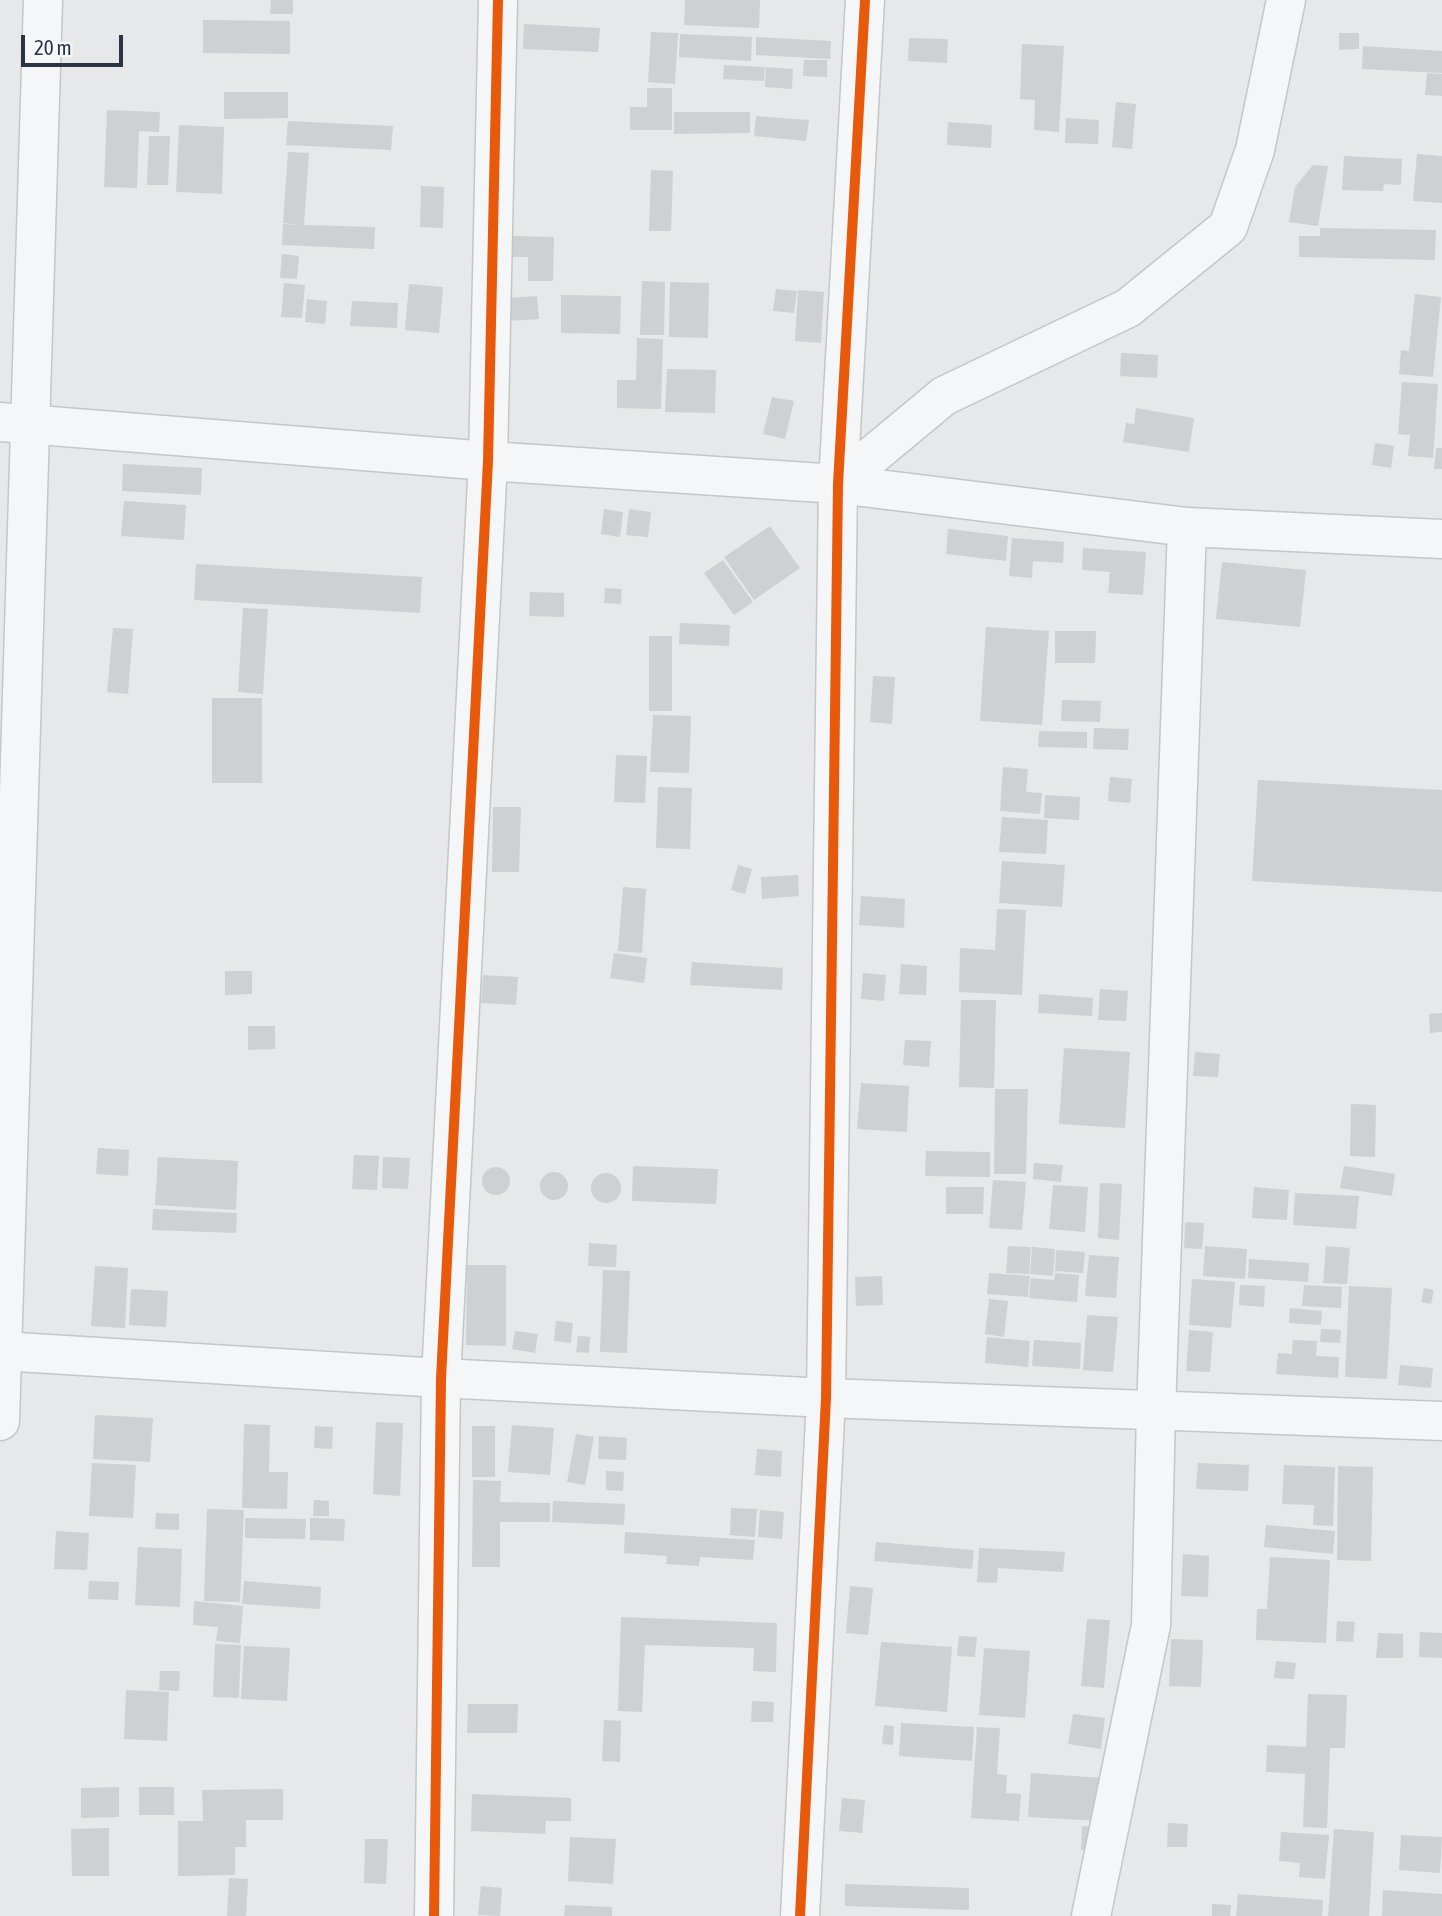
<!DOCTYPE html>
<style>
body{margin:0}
#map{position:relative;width:1442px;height:1916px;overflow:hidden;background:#e6e8ea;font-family:"Asap Condensed",sans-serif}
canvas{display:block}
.scale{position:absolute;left:21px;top:35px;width:102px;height:32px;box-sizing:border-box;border:4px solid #2b3445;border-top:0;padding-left:9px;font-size:21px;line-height:24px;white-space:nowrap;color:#2b3445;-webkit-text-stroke:5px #f4f6f9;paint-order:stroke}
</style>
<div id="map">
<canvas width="1442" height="1916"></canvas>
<div class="scale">20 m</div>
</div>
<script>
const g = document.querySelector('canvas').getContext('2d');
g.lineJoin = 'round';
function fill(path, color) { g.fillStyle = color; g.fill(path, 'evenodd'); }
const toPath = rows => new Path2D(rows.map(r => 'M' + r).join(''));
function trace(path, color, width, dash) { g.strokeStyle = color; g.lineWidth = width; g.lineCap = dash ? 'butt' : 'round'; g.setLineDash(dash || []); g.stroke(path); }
const building = toPath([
 [271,0,293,0,293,14,270,14],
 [685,0,760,0,759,28,684,25],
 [203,20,290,21,290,54,203,53],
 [524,24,600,28,598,52,523,49],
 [651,32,678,33,675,84,648,82],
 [1339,33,1359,33,1359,49,1339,50],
 [680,34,752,37,751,61,679,57],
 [756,37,831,41,830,59,756,55],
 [909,38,948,39,947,63,908,61],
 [1022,44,1064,46,1059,132,1034,130,1035,100,1020,99],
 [1363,46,1442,51,1442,73,1362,69],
 [804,60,827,60,827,77,803,76],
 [724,65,765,67,764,81,723,79],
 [766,67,793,69,792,89,765,87],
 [1427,73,1442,74,1442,96,1425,95],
 [647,88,672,88,672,130,630,130,630,107,647,107],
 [224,92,288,92,288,118,224,119],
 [1116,102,1136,104,1132,149,1112,147],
 [107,110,160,112,159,132,139,131,137,188,104,187],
 [674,112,750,112,750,133,674,134],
 [756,116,809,120,806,141,754,136],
 [1066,118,1099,120,1098,144,1065,143],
 [288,121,393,126,391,150,286,145],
 [948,122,992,125,991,148,947,145],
 [179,125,224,127,222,194,176,192],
 [149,136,170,136,168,185,147,185],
 [288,152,309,153,304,225,375,227,374,249,282,245,283,224,300,225,283,223],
 [1417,154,1442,156,1442,203,1413,201],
 [1344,156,1402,159,1401,185,1384,184,1383,191,1342,190],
 [1313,165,1328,166,1318,226,1289,222,1295,187],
 [651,170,673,171,671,231,649,231],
 [421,186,444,187,443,228,420,227],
 [1320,228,1436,230,1435,260,1299,257,1299,236,1320,236],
 [510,236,554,237,553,281,528,281,528,257,510,257],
 [282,254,299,256,297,279,280,278],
 [642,281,665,282,664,335,640,335],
 [670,282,709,283,708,338,669,337],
 [284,283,305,285,302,318,281,317],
 [409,284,443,287,439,333,405,330],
 [776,289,797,291,794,313,773,311],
 [798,290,824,292,821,343,795,341],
 [1415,294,1441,297,1433,377,1399,374,1401,350,1409,351],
 [561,295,621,296,620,334,561,333],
 [537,296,539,319,508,321,506,298],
 [307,299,327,301,325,324,305,322],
 [352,301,398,303,397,328,350,326],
 [637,338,663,339,661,409,617,408,617,380,636,380],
 [1121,353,1158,355,1157,378,1120,376],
 [667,369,716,370,715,413,665,412],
 [1402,382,1438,384,1433,458,1408,456,1410,435,1398,434],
 [772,397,794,401,785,439,763,434],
 [1136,408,1194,418,1189,452,1123,442,1126,423,1134,424],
 [1375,443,1394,446,1391,468,1372,465],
 [1436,448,1442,448,1442,469,1434,469],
 [123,464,202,468,201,495,122,491],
 [124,501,186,505,184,540,121,536],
 [604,509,623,512,620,537,601,534],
 [629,509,651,512,648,537,626,535],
 [770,526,800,568,754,600,724,557],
 [948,529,1008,536,1006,561,946,554],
 [1012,538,1064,542,1063,563,1033,561,1032,578,1009,576],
 [1083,548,1146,552,1143,595,1108,593,1110,572,1082,570],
 [723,560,753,602,734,615,704,573],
 [1222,562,1306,570,1300,627,1216,619],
 [196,564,422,577,420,613,194,600],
 [605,588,622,589,621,604,604,603],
 [530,592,564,593,564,617,529,616],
 [243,608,268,609,263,694,238,692],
 [680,623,730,625,729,646,679,644],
 [986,627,1049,631,1042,725,980,721],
 [113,628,133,629,128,694,107,692],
 [1055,631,1096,631,1095,663,1055,663],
 [649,636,672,636,672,711,649,711],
 [873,676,895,677,892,724,870,722],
 [212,698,262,698,262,783,212,783],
 [1062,700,1101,701,1100,722,1061,721],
 [653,715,691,716,689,773,650,772],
 [1094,728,1129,729,1128,750,1093,749],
 [1039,731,1087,732,1087,748,1038,747],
 [616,755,647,756,645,803,614,802],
 [1003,767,1028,769,1026,792,1042,793,1040,814,1000,811],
 [1110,777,1132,779,1130,803,1108,801],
 [1258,780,1442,790,1442,892,1252,881],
 [658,787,692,788,690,849,656,848],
 [1045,795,1080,797,1079,820,1044,818],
 [493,807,521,807,519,872,492,872],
 [1002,817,1048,820,1046,854,999,852],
 [1002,861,1065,865,1062,907,999,903],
 [738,865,752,869,745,894,731,890],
 [798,875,799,896,762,899,761,877],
 [623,887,646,889,642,953,618,951],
 [861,896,905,899,904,928,859,925],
 [997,909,1026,910,1022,995,959,992,960,948,995,950],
 [614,953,647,958,644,983,610,978],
 [692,962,783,968,782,990,690,985],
 [901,964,927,966,926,995,899,994],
 [225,971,252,971,252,994,225,995],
 [863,973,886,975,884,1001,861,999],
 [483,975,518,977,516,1005,481,1003],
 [1100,989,1128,991,1126,1021,1098,1020],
 [1039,994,1093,998,1092,1016,1038,1013],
 [961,1000,996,1000,994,1088,959,1087],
 [1442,1013,1442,1032,1430,1033,1429,1014],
 [248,1026,275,1026,275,1049,248,1050],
 [905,1040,931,1041,929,1067,903,1065],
 [1064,1048,1130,1052,1125,1128,1059,1124],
 [1195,1052,1220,1054,1218,1077,1193,1076],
 [861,1083,909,1086,907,1132,857,1129],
 [995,1089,1028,1089,1026,1174,994,1174],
 [1351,1104,1376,1105,1375,1157,1350,1156],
 [98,1148,129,1150,128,1176,96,1174],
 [926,1151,990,1152,990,1177,925,1176],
 [354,1155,379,1156,377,1190,352,1189],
 [158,1157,238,1161,236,1210,155,1205],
 [383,1157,410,1158,408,1189,382,1188],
 [1034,1163,1063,1165,1061,1182,1033,1179],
 [633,1166,718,1169,716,1204,632,1201],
 [1344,1166,1395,1174,1392,1196,1340,1188],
 '482 1181a14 14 0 1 1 28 0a14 14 0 1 1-28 0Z',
 '540 1186a14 14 0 1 1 28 0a14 14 0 1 1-28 0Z',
 '591 1188a15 15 0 1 1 30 0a15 15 0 1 1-30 0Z',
 [993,1180,1026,1182,1022,1230,989,1228],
 [1100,1183,1122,1184,1119,1240,1098,1238],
 [1053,1185,1088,1187,1085,1232,1049,1229],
 [946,1187,984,1187,983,1214,946,1214],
 [1254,1187,1289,1190,1287,1220,1252,1218],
 [1295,1193,1359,1196,1356,1229,1293,1225],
 [153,1209,237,1213,236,1233,152,1230],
 [1185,1222,1204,1223,1202,1249,1184,1248],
 [589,1243,617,1245,616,1267,588,1266],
 [1008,1246,1031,1247,1029,1274,1006,1273],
 [1205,1246,1247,1249,1245,1279,1203,1276],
 [1326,1246,1350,1248,1347,1284,1323,1283],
 [1032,1247,1055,1249,1053,1276,1030,1274],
 [1056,1250,1085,1252,1083,1273,1055,1271],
 [1089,1255,1119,1257,1116,1298,1085,1296],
 [1249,1259,1309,1263,1308,1282,1248,1278],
 [467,1265,506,1265,506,1346,466,1345],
 [95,1266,128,1268,125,1328,91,1326],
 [603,1270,630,1271,627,1353,600,1352],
 [989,1273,1030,1276,1028,1297,987,1294],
 [1055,1273,1079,1275,1077,1302,1029,1298,1031,1278,1054,1280],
 [882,1276,883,1305,856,1306,855,1277],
 [1192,1279,1235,1282,1231,1328,1189,1325],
 [1240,1285,1265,1286,1264,1307,1239,1305],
 [1304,1285,1342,1287,1341,1308,1302,1306],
 [1349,1286,1392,1288,1387,1379,1345,1377],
 [1424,1288,1434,1290,1431,1304,1421,1302],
 [131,1289,168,1291,166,1327,129,1325],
 [989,1299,1008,1301,1004,1337,985,1334],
 [1290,1308,1322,1311,1321,1325,1289,1323],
 [1087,1315,1118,1317,1113,1372,1083,1370],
 [556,1321,573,1323,571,1343,554,1341],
 [1321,1329,1341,1330,1340,1343,1320,1342],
 [1189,1330,1213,1332,1210,1372,1186,1371],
 [515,1331,538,1334,535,1353,512,1349],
 [578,1336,590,1337,589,1353,576,1352],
 [987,1337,1030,1341,1028,1367,985,1363],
 [1034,1340,1081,1343,1080,1369,1032,1366],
 [1293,1340,1317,1341,1316,1356,1339,1357,1338,1378,1276,1374,1278,1353,1292,1354],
 [1400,1365,1433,1368,1431,1388,1398,1385],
 [95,1415,153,1418,150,1462,93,1459],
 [376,1422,403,1423,400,1496,373,1494],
 [244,1424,270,1425,269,1472,288,1472,287,1509,242,1508],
 [512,1425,554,1428,550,1475,508,1472],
 [315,1426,333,1427,332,1449,314,1448],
 [472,1426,495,1426,495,1477,472,1477],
 [576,1434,594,1437,585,1485,567,1482],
 [599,1436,627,1438,626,1460,598,1459],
 [757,1449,782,1451,781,1477,755,1475],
 [92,1463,136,1465,133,1518,89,1516],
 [1198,1463,1249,1465,1248,1491,1196,1489],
 [1284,1465,1335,1467,1333,1526,1313,1525,1314,1505,1282,1504],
 [1338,1466,1373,1467,1371,1561,1337,1560],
 [606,1471,624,1472,623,1491,606,1490],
 [473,1480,501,1481,500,1502,550,1503,550,1522,500,1522,500,1567,472,1567],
 [314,1500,329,1501,329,1516,313,1516],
 [553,1501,625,1504,624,1525,552,1522],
 [731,1508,757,1509,755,1537,730,1535],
 [207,1509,244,1510,240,1602,204,1601],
 [760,1510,784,1512,782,1539,758,1537],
 [156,1513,179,1514,179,1530,155,1529],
 [245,1518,306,1519,305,1539,245,1538],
 [310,1518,345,1519,344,1541,310,1540],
 [1266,1525,1335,1531,1333,1554,1264,1547],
 [56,1531,89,1533,87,1570,54,1569],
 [625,1532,755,1540,753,1560,700,1557,699,1566,666,1564,667,1556,624,1553],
 [876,1542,974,1550,972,1569,874,1561],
 [138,1547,182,1549,180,1607,135,1605],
 [979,1548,1065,1552,1063,1572,998,1568,997,1583,977,1582],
 [1183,1554,1209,1556,1208,1597,1181,1596],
 [1270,1557,1330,1560,1326,1643,1256,1640,1257,1609,1267,1609],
 [89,1581,119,1582,118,1600,88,1599],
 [244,1581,321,1587,320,1609,242,1604],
 [850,1586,873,1588,868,1635,846,1633],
 [194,1601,243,1606,240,1643,216,1641,218,1627,193,1625],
 [621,1617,777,1623,776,1672,753,1671,754,1648,645,1645,642,1712,618,1711],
 [1087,1619,1110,1620,1104,1688,1081,1686],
 [1337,1621,1355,1622,1353,1642,1336,1641],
 [1420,1632,1442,1633,1442,1658,1419,1657],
 [1378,1633,1403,1634,1403,1658,1376,1658],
 [959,1636,977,1637,975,1657,957,1656],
 [1171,1639,1203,1640,1201,1687,1169,1686],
 [881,1642,952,1647,947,1712,875,1706],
 [215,1644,241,1645,239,1698,213,1697],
 [244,1646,290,1648,287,1701,241,1699],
 [984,1648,1030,1651,1025,1718,979,1715],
 [1276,1661,1296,1663,1294,1679,1274,1678],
 [160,1671,180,1671,179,1691,159,1690],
 [126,1690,169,1692,167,1741,124,1739],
 [1308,1694,1347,1695,1345,1748,1330,1748,1327,1828,1303,1827,1305,1774,1266,1772,1267,1745,1306,1747],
 [752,1701,774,1702,773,1722,751,1722],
 [468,1704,518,1704,517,1733,467,1733],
 [1073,1714,1105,1718,1101,1749,1068,1744],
 [604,1720,621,1721,620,1762,602,1761],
 [901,1723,974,1727,972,1761,899,1756],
 [884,1725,894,1726,893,1745,882,1744],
 [977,1727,1000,1728,997,1774,1007,1775,1006,1793,1021,1794,1019,1821,971,1818],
 [1031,1773,1103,1778,1100,1821,1028,1817],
 [119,1787,119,1817,81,1818,81,1788],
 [139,1787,174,1787,174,1815,139,1815],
 [283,1789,283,1820,246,1820,246,1847,235,1847,235,1875,178,1876,178,1821,203,1821,202,1790],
 [472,1794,571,1798,571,1821,546,1821,545,1834,471,1831],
 [842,1798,865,1800,862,1833,839,1831],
 [1168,1823,1188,1824,1187,1847,1167,1847],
 [1082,1826,1106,1828,1104,1851,1081,1850],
 [109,1828,109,1876,72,1876,71,1829],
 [1334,1829,1374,1832,1369,1916,1328,1916],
 [1281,1832,1329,1835,1325,1879,1299,1877,1300,1863,1279,1861],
 [1401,1835,1442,1837,1440,1873,1399,1870],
 [570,1837,616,1839,613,1884,568,1881],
 [365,1839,388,1839,386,1884,364,1883],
 [229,1878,248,1879,246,1916,227,1916],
 [845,1884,969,1888,969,1910,845,1906],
 [481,1886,502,1888,500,1916,478,1915],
 [1383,1890,1442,1894,1442,1916,1382,1916],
 [1238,1894,1323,1900,1322,1916,1236,1916],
 [1212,1904,1231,1905,1230,1916,1212,1916],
 [565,1905,612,1907,612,1916,564,1916]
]);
const minor = toPath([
 [0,422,488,461,838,484,1187,527,1442,539],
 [838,484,944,396,1128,308,1228,227,1255,150,1286,0],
 [0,1351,441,1378,826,1398,1442,1421],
 [434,1916,441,1378,488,461,498,0],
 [800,1916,826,1398,838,484,865,0],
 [1091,1916,1151,1625,1156,1411,1187,527]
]);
const tertiary = toPath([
 [0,1421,43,0]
]);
const cycleway = toPath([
 [434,1916,441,1378,488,461,498,0],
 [800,1916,826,1398,838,484,865,0]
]);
fill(building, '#ced0d3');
trace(minor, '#c4c6c8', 41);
trace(tertiary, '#c4c6c8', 41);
trace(minor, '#f5f6f7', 38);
trace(tertiary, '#f5f6f7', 38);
trace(cycleway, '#e8590c', 10);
</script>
